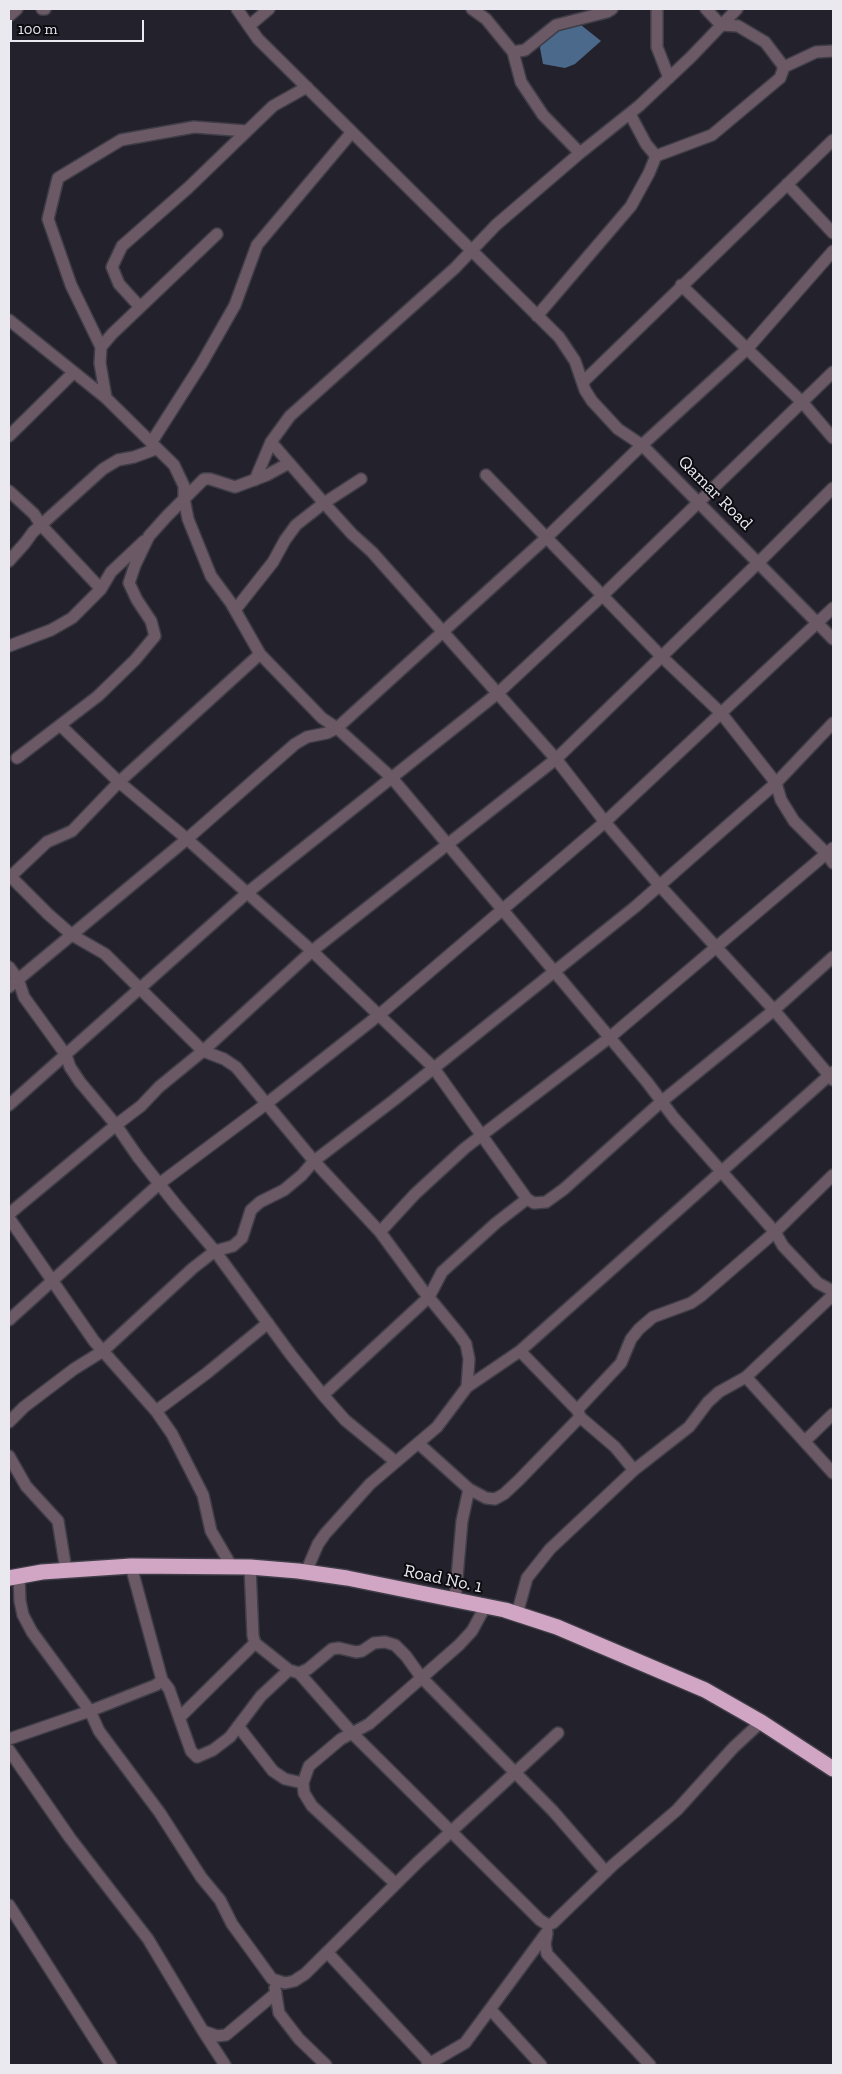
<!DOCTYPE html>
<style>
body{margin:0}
#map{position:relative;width:842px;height:2074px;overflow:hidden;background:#23212b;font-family:"Zilla Slab",serif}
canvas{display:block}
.frame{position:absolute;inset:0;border:10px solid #eae9f0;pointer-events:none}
.scale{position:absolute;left:10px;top:20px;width:134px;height:22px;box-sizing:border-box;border:2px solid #eae9f0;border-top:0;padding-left:6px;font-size:15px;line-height:18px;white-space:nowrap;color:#eae9f0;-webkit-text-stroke:4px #0c0b10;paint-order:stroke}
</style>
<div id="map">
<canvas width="842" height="2074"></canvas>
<div class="frame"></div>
<div class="scale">100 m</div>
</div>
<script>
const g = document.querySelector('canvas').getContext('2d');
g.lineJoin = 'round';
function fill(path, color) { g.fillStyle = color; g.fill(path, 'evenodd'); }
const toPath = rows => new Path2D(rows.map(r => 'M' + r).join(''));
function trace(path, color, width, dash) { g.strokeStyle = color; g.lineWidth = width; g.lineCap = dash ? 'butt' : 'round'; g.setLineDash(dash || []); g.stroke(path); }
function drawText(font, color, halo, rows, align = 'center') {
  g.font = font + ' "Zilla Slab",serif'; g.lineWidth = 4; g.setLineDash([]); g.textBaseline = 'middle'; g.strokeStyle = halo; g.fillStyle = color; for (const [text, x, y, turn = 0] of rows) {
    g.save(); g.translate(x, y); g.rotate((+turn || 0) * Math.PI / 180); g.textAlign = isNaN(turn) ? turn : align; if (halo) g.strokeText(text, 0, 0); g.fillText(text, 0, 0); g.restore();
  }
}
const water = toPath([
 [576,21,601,41,575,64,565,68,543,64,540,48,542,40,549,32]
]);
const minor = toPath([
 [42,9,45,9],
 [237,9,258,39,559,337,575,361,585,390,592,401,618,429,642,445,833,639],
 [472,9,486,19,513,52,525,50,556,25,607,12,612,9],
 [657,9,657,47,669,78],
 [9,16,17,9],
 [249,26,269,9],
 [513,52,521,82,543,115,580,153],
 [784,67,816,52,833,51],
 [656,156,712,135,780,78,784,67,765,42,738,26,721,25,706,9],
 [787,184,833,233],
 [681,285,803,403,833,438],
 [140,307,119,284,112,267,122,246,188,188,273,106,307,87],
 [537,316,631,206,649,173,656,156,646,144,630,114],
 [9,320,106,398,174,465,184,486,184,498,188,519,211,576,231,603,260,654,322,718,337,728,392,778,647,1082,674,1118,775,1232,783,1246,818,1283,833,1291],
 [101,347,71,285,48,219,58,178,121,140,194,127,247,131],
 [583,382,833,140],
 [106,398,100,363,101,347,112,334,217,234],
 [9,436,74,372],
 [271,442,324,503,352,534,372,552,556,759,605,822,660,886,774,1010,833,1080],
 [151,443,202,363,235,305,257,245,352,132],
 [486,475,661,656,721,713,776,783,781,800,794,821,827,854,833,863],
 [255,480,271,442,290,416,455,268,496,225,580,153,639,106,691,57,737,9],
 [9,491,34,514,41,525,33,532,25,543,9,561],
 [101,589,41,525,103,469,118,460,134,457,156,449],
 [235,610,273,562,285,540,296,525,324,503,361,479],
 [9,646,51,630,72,618,101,589,111,572,144,541],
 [60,725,119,782,187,839,312,951,433,1067,527,1199],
 [17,758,98,696,135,660,155,636,151,621,137,600,129,583,135,565,149,536,167,516,204,479,210,479,235,487,267,475,289,463],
 [11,877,48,914,72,935,105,954,203,1051,224,1059,236,1067,314,1161,394,1100,635,907,776,783,833,723],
 [9,878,47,842,72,831,119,782,260,654],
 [9,967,18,979,24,997,66,1055,70,1067,80,1082,116,1125,138,1157,176,1205,215,1251,233,1246,242,1238,251,1210,260,1202,284,1190,302,1175,314,1161,380,1232,415,1194,465,1148,609,1038,833,848],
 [9,987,187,839,295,744,307,737,327,733,337,728,546,538,642,445,747,349,833,251],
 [9,1105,247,893,498,693,602,596,833,372],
 [9,1214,116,1125,141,1106,159,1087,203,1051,312,951,556,759,759,562,833,488],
 [9,1218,94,1341,156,1411,172,1434,203,1495,211,1531,232,1567],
 [380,1232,422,1289,459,1334,466,1344,469,1359,467,1387],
 [9,1320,159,1184,266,1104,379,1015,605,822,833,608],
 [520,1351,577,1410,580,1416],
 [746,1377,833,1473],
 [323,1395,429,1297,442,1272,496,1223,527,1199,534,1203,546,1202,564,1189,661,1102,774,1010,833,957],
 [577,1410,621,1363,631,1339,639,1329,653,1317,691,1303,701,1296,775,1232,833,1175],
 [156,1411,207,1373,268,1323],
 [9,1422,24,1407,74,1369,103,1351,193,1268,215,1251,291,1355,323,1395,345,1420,396,1462],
 [805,1441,833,1414],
 [418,1443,469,1489,486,1498,495,1499,504,1494,519,1480,580,1417,615,1447,634,1470],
 [9,1456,26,1486,58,1521,66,1570],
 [250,1567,253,1636,255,1643,289,1670,299,1673,308,1669,332,1649,339,1648,356,1652,362,1651,374,1643,385,1642,395,1645,406,1656,421,1677,553,1811,606,1872],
 [306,1572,318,1544,325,1534,370,1484,437,1427,467,1387,520,1351,833,1072],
 [19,1576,20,1601,23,1615,32,1632,90,1711,99,1731,160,1813,201,1877,220,1900,232,1924,272,1979,285,1983,294,1981,305,1974,419,1861,558,1733],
 [455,1600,462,1521,469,1489],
 [517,1614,527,1578,550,1549,634,1470,689,1427,708,1402,719,1392,746,1377,833,1295],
 [299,1673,353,1734,540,1920,548,1925],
 [162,1680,169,1689,191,1751,197,1757,213,1750,230,1737,261,1696,289,1670],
 [180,1717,255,1643],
 [238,1726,273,1771,285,1779,303,1783],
 [9,1739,90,1711,156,1685,162,1680,131,1566],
 [9,1750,70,1838,148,1939,203,2031,217,2036,226,2035,276,1993],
 [396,1884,312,1806,304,1793,303,1783,309,1766,341,1739,369,1724,459,1645,472,1631,485,1607],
 [9,1905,111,2065],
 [548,1925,553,1923,613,1865,677,1810,733,1748,761,1722],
 [547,1934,545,1944,547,1954,650,2065],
 [327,1952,432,2065],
 [275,1988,279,2013,299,2039,326,2065],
 [490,2009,541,2065],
 [203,2031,225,2065],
 [427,2065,465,2043,547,1932]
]);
const highway = toPath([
 [9,1578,42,1572,131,1566,250,1567,298,1571,347,1578,505,1610,557,1627,705,1690,761,1722,833,1769]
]);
const streetNames = [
 ["Qamar Road",715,493,45],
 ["Road No. 1",443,1579,12]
];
fill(water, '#4a698b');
trace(minor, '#3f3d47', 14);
trace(highway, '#3f3d47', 18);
trace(minor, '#6b5966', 11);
trace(highway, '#d1a5c4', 15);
drawText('18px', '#eae9f0', '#0c0b10', streetNames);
</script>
